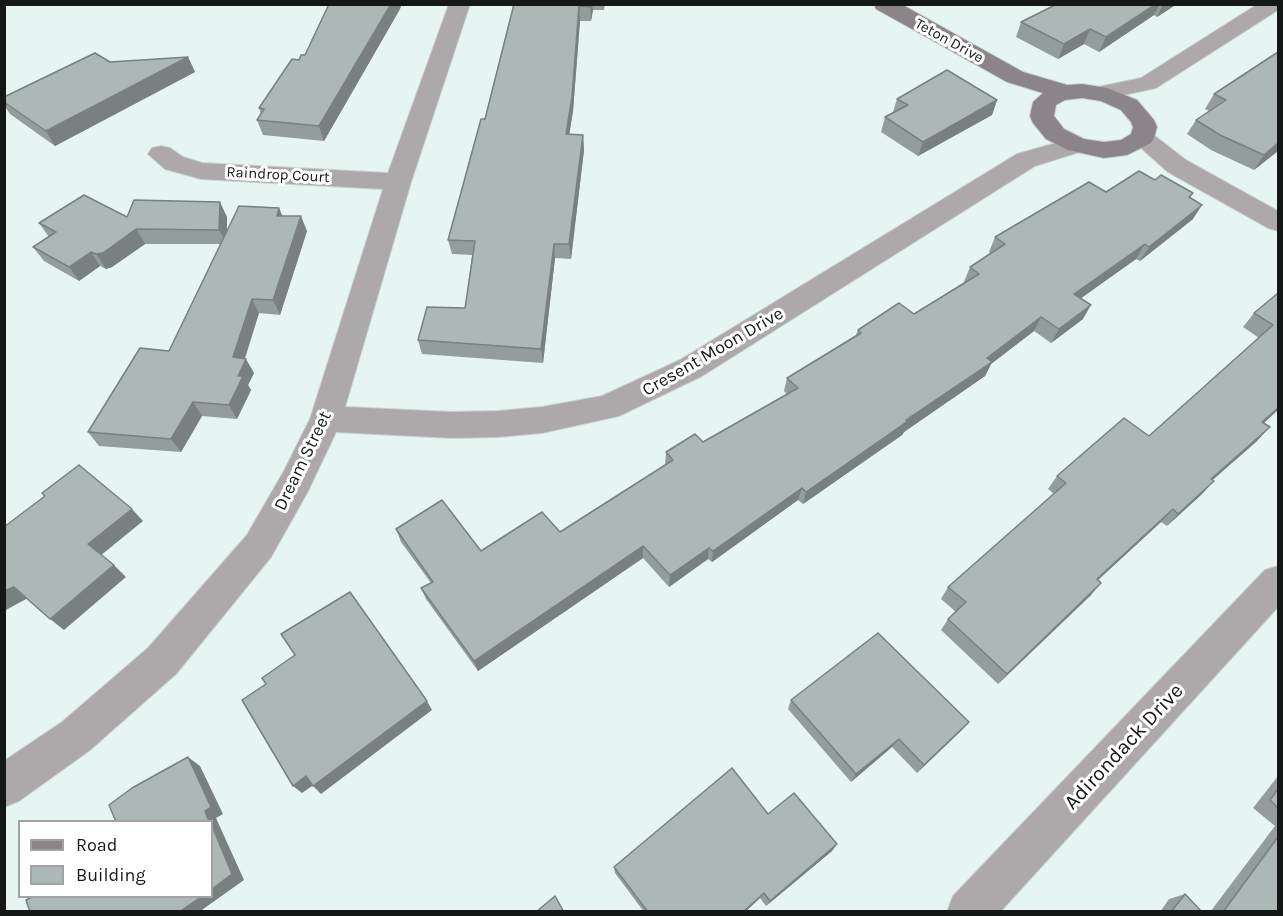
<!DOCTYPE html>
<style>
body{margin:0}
#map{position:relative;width:1283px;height:916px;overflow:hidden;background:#e7f5f2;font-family:Karla,sans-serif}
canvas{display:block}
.frame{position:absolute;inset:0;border:6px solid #131817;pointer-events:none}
.legend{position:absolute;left:18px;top:820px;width:195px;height:78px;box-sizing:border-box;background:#fff;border:2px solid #a1a3a2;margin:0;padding:8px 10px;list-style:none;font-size:18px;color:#131817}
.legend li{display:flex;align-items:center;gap:12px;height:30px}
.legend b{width:30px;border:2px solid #a1a3a2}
</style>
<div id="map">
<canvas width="1283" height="916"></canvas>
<div class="frame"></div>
<ul class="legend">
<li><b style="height:8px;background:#8b8488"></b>Road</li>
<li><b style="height:16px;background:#abb8b5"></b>Building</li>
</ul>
</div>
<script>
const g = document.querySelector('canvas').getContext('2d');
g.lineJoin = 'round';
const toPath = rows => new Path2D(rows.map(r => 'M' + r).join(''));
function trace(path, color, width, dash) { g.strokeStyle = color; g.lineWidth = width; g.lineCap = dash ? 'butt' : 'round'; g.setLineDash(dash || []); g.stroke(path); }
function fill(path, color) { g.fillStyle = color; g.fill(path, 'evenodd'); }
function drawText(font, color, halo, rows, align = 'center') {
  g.font = font + ' Karla,sans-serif'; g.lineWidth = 6; g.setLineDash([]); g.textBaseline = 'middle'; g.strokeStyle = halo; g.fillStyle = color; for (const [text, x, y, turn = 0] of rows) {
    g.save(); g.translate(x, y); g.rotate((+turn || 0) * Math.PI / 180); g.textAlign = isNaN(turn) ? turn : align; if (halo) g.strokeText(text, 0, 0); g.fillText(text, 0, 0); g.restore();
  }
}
const street = toPath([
 [449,4,470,4,411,182,345,407,452,412,498,411,542,407,602,396,680,360,1017,154,1077,137,1086,140,1089,145,1086,150,1035,166,702,376,619,416,542,433,498,437,452,438,336,432,308,491,271,557,176,674,90,750,19,801,4,807,4,761,62,722,148,648,247,535,284,471,310,419,383,189,201,179,165,169,148,154,152,148,161,146,170,148,183,157,202,163,388,173,449,4],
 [1258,4,1278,4,1278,10,1156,88,1101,100,1093,98,1089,93,1093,88,1141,78,1258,4],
 [1142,130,1151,133,1186,160,1278,211,1278,231,1268,228,1168,172,1130,138,1133,133,1142,130],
 [1278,566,1278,607,1000,912,947,912,953,896,1265,570,1278,566]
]);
const secondary = toPath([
 [874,4,901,4,1023,72,1067,85,1082,84,1107,88,1137,100,1154,120,1157,127,1154,138,1151,143,1127,155,1104,158,1068,150,1046,139,1033,123,1030,116,1033,102,1043,93,1007,82,876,9,874,4],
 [1082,98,1101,101,1121,110,1131,122,1133,127,1131,134,1121,140,1104,142,1084,139,1064,129,1054,116,1056,105,1065,100,1082,98]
]);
const wall = toPath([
 [514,4,605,4,604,10,593,10,591,21,580,21,573,111,569,134,583,135,584,150,571,259,555,258,543,363,422,354,418,340,465,308,472,255,452,254,448,240,485,119],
 [1057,4,1177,4,1157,17,1154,15,1099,52,1084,44,1058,59,1016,37,1021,22],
 [400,9,324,141,263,135,257,120,261,114,259,108,299,60,305,55],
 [1278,52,1278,151,1254,170,1211,150,1187,134,1196,120,1209,111,1205,109,1214,94],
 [188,57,195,72,55,146,10,114,4,105,4,97,110,62],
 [897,99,997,100,992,115,918,156,881,132,885,117,893,112],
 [1155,180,1193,193,1190,198,1193,219,1140,261,1136,259,1081,298,1083,319,1051,343,1034,331,991,364,985,376,904,432,902,435,803,504,798,500,712,562,708,559,669,587,643,558,478,671,426,599,421,588,431,583,401,542,396,529,481,551,560,532,665,465,666,452,703,442,787,394,784,391,787,378,856,335,858,330,914,314,965,282,964,282,970,267,991,253,989,252,995,237,1106,192],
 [279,208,282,216,307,231,280,315,259,313,245,359,254,373,248,385,251,390,237,419,202,416,181,452,99,446,88,432,169,351,220,244,145,244,112,267,106,269,100,266,79,281,44,261,33,247,49,237,39,223,127,217,227,217,227,231],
 [1278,293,1278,410,1264,423,1257,441,1212,480,1202,494,1167,526,1161,522,1098,580,1091,595,998,684,941,630,948,619,956,612,941,599,948,587,1054,494,1048,489,1057,476,1149,436,1259,338,1243,327,1254,313],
 [791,700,969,722,917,773,892,747,851,782,788,709],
 [1278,776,1278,912,1210,912,1275,826,1253,808],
 [768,814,837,844,832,851,766,906,760,898,745,912,644,912,615,873,614,867],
 [1185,894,1202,912,1160,912,1169,899]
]);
const shadedWall = toPath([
 [391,4,402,4,400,9,324,141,319,126],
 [590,4,592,4,593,10,591,21],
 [1156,4,1160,4,1154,15,1099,52,1106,37],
 [1163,4,1177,4,1157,17],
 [579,6,580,21,573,111,567,149,566,134],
 [1090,29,1084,44,1058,59,1064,44],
 [188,57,195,72,55,146,46,131],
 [997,100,992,115,918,156,923,142],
 [583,135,584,150,571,259,569,244],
 [1278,143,1278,151,1254,170,1264,155],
 [220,202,227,217,227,244,219,230],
 [1202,205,1193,219,1140,261,1149,247],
 [279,208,285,222,277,216],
 [301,216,307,231,280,315,273,300],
 [136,229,145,244,112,267,106,269,96,254],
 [554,244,555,258,543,363,541,349],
 [1145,244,1136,259,1066,309,1074,294],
 [91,252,100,266,79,281,69,267],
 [252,299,259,313,242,366,246,359,254,373,248,385,251,390,237,419,229,405,238,376,233,357],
 [1091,305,1083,319,1051,343,1059,329],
 [1041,317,1034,331,991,364,985,376,904,432,902,435,803,504,806,492,906,420],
 [193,402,202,416,181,452,171,439],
 [1278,408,1278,410,1250,435,1262,422],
 [1270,427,1257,441,1199,492,1211,479],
 [1214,481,1202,494,1167,526,1178,514],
 [802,488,798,500,712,562,713,551],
 [132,509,143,521,100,556,88,544],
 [1173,509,1161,522,1086,591,1097,579],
 [643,546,643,558,478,671,474,661],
 [709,548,708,559,669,587,670,575],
 [114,565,126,577,64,630,50,619],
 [1101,583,1091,595,998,684,1007,674],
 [14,587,28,598,4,611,4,591],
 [427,701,432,710,321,794,313,786],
 [969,722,961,731,917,773,924,765],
 [899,739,892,747,851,782,856,774],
 [188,757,200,766,223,814,216,818,244,880,199,912,179,912,201,897,212,897,212,822,209,822,205,811],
 [306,776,315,784,302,793,293,786],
 [837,844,832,851,766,906,770,901],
 [764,893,760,898,745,912,743,912]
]);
const building = toPath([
 [329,4,391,4,319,126,257,120,264,109,259,108,292,59,299,60,301,55,305,55,329,4],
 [514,4,590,4,590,7,579,6,572,97,566,134,583,135,569,244,554,244,541,349,418,340,427,307,465,308,475,241,448,240,481,119,485,119,514,4],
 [1057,4,1156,4,1106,37,1090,29,1064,44,1021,22,1057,4],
 [1278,52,1278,143,1264,155,1220,135,1196,120,1226,100,1214,94,1278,52],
 [95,53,110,62,188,57,46,131,4,102,4,97,95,53],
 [947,70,997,100,923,142,885,117,908,105,897,99,947,70],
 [1139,171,1155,180,1161,175,1193,193,1189,197,1202,205,1149,247,1145,244,1074,294,1091,305,1059,329,1041,317,987,358,992,362,906,420,908,421,806,492,802,488,713,551,709,548,670,575,643,546,474,661,421,588,433,582,396,529,442,500,481,551,542,512,560,532,673,460,666,452,695,434,703,442,798,388,787,378,861,333,858,330,899,303,914,314,979,274,970,267,1005,244,995,237,1089,182,1106,192,1139,171],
 [84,195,127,217,134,200,220,202,219,230,136,229,103,253,96,254,91,252,69,267,33,247,56,232,39,223,84,195],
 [239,206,279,208,277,216,301,216,273,300,252,299,233,357,246,359,238,376,243,376,229,405,193,402,171,439,88,432,140,348,169,351,239,206],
 [1278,293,1278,408,1262,422,1270,427,1211,479,1214,481,1178,514,1173,509,1097,579,1101,583,1007,674,948,619,966,602,948,587,1066,483,1057,476,1124,418,1149,436,1273,325,1254,313,1278,293],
 [79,465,132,509,88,544,114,565,50,619,14,587,4,591,4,527,45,496,42,493,79,465],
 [350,592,427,701,313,786,306,776,293,786,242,700,266,684,262,678,295,655,281,634,350,592],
 [878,633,969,722,924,765,899,739,856,774,791,700,878,633],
 [188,757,211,807,205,811,209,822,116,822,109,805,132,788,188,757],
 [732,768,768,814,794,793,837,844,770,901,764,893,743,912,648,912,614,867,732,768],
 [1278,789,1278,808,1270,800,1278,789],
 [212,826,232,874,212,889,212,826],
 [1278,837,1278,912,1269,912,1268,911,1267,912,1223,912,1278,837],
 [1185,894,1202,912,1171,912,1185,894],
 [555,896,564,912,536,912,555,896],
 [32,897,201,897,179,912,30,912,26,900,32,897]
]);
const farStreetnames = [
 ["Teton Drive",949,41,29],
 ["Raindrop Court",278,175,3]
];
const streetNames = [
 ["Cresent Moon Drive",713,352,-30],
 ["Dream Street",303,461,-64]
];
const nearStreetnames = [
 ["Adirondack Drive",1124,747,-47]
];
trace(street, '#c5d2cf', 2);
trace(secondary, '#c5d2cf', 2);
fill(street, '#ada8aa');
fill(secondary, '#8b8488');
fill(wall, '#939e9c');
fill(shadedWall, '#78817f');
fill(building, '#abb8b5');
trace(building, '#78817f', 1.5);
drawText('15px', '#131817', '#fff', farStreetnames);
drawText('18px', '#131817', '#fff', streetNames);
drawText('21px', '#131817', '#fff', nearStreetnames);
</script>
